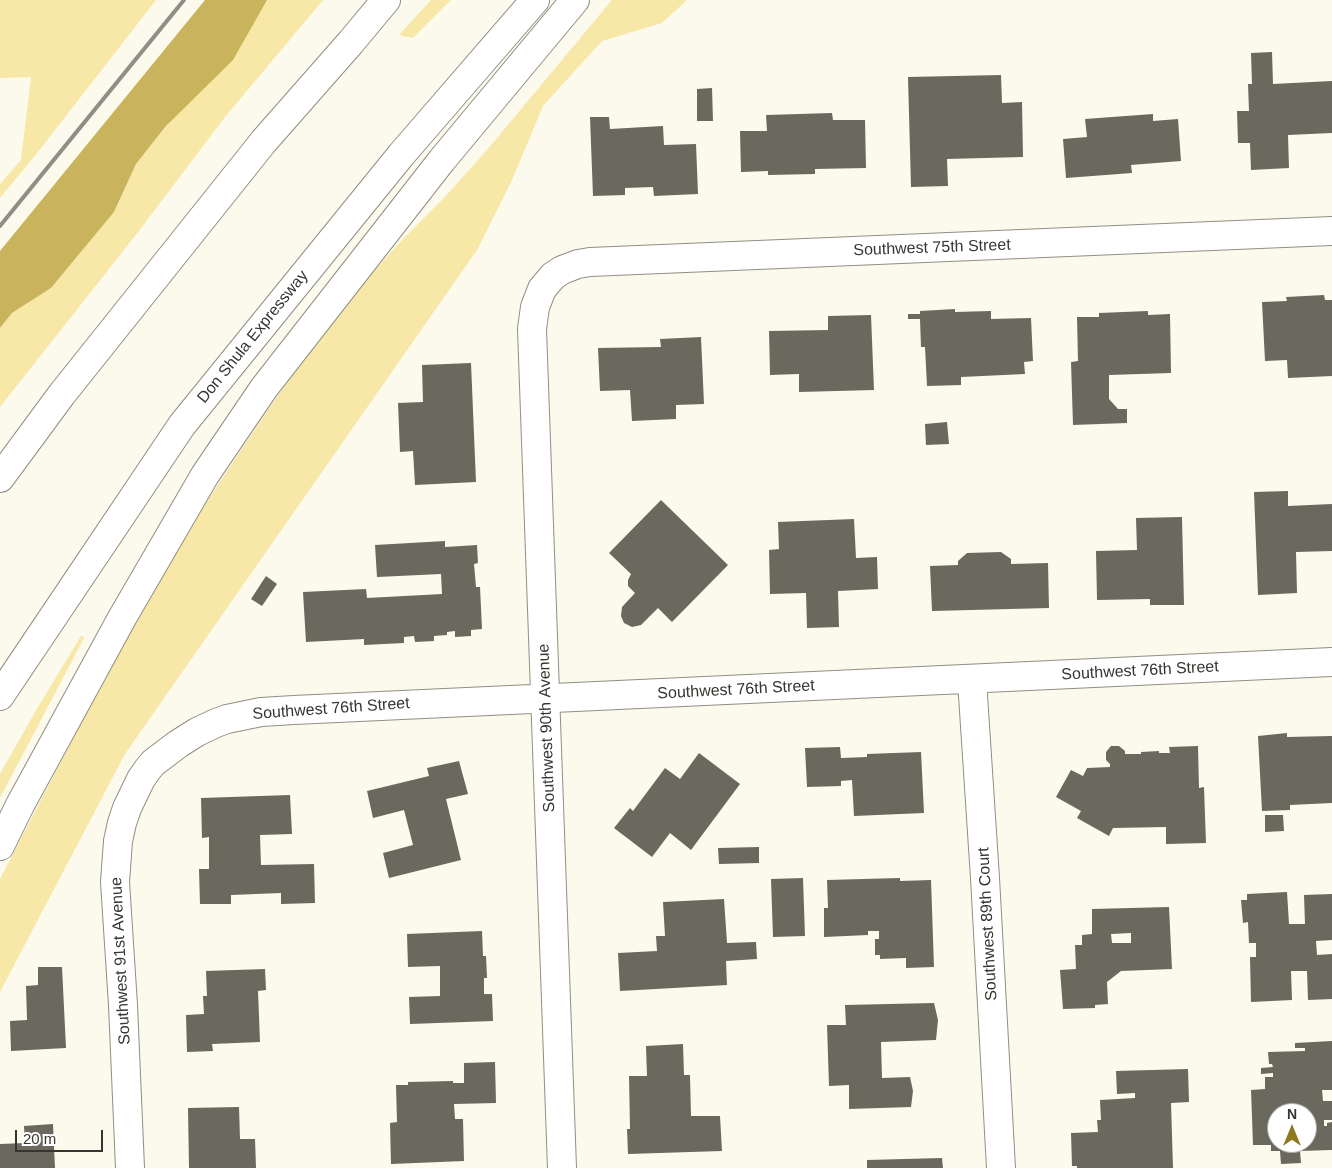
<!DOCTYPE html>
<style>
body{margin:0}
#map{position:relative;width:1332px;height:1168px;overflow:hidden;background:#fcf9ed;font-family:Arial,sans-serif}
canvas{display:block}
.north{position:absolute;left:1267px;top:1103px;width:50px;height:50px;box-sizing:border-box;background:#fff;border:1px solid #afaead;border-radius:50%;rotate:0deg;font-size:14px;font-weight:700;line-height:20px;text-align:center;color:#363531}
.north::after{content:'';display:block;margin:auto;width:18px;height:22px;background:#8e791f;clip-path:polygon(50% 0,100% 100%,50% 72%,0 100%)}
.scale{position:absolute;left:15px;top:1130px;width:88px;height:22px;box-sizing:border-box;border:2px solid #363531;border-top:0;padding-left:6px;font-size:15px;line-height:18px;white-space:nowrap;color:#363531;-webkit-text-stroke:4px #fff;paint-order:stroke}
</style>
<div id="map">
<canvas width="1332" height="1168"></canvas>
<div class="north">N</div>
<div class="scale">20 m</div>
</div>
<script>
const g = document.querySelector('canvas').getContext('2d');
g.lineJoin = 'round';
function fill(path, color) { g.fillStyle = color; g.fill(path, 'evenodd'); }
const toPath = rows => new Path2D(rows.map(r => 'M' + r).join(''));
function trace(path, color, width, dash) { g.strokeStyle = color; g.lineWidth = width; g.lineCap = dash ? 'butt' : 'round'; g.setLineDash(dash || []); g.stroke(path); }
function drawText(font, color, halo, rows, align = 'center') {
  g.font = font + ' Arial,sans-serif'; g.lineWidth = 5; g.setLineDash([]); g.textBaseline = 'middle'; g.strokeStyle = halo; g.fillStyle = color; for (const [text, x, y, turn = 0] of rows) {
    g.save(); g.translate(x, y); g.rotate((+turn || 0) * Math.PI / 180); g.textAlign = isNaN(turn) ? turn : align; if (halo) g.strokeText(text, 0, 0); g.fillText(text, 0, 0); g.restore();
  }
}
const green = toPath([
 [0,0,156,0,34,157,0,198,0,184,21,160,31,77,0,78],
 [267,0,323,0,225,117,135,236,0,407,0,328,12,313,51,288,114,212,136,164],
 [431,0,451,0,413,38,399,35],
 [612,0,687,0,662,23,602,41,543,106,512,180,477,250,125,754,0,992,0,879,119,650,190,527,267,411,314,345,355,292,403,239,443,199,487,150],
 [81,636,84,637,84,638,0,798,0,774,38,707]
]);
const forest = toPath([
 [205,0,267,0,233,60,166,126,136,164,114,212,51,288,12,313,0,328,0,251]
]);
const building = toPath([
 [1272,52,1273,84,1332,81,1332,133,1288,135,1289,168,1251,170,1250,143,1238,143,1237,111,1249,111,1248,84,1252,84,1251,53],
 [1001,75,1002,103,1022,102,1023,157,947,159,948,186,911,187,908,77],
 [712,88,713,121,697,121,697,89],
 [832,113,833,120,865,120,866,168,815,169,815,174,768,175,768,171,741,172,740,131,767,131,766,115],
 [1153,114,1153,121,1178,119,1181,161,1131,165,1132,173,1066,178,1063,139,1087,137,1085,119],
 [590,117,609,117,610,129,663,126,664,145,696,144,698,194,654,196,653,187,625,188,625,195,593,196],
 [1324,295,1325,300,1332,300,1332,376,1288,378,1287,360,1265,361,1262,302,1287,301,1286,297],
 [955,309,955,312,991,311,991,319,1031,318,1033,361,1024,362,1025,374,961,377,961,385,927,386,925,347,921,347,920,319,908,319,908,314,920,314,920,311],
 [1148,311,1148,315,1170,314,1171,373,1109,375,1109,399,1118,409,1127,409,1127,423,1073,425,1071,362,1078,361,1077,317,1099,317,1099,313],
 [871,315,874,390,799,392,799,374,770,375,769,331,828,330,828,316],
 [701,337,704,404,676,405,676,419,632,421,630,390,600,391,598,348,661,347,660,339],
 [471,363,476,482,415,485,413,451,400,452,398,403,423,402,422,365],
 [947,422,949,444,926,445,925,424],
 [1288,491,1288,506,1332,504,1332,551,1296,552,1297,593,1258,595,1254,492],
 [661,500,728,565,672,622,658,608,641,625,632,627,624,623,621,616,622,607,635,593,628,586,628,580,631,574,609,553],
 [1182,517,1184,605,1150,605,1150,599,1097,600,1096,551,1137,550,1136,518],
 [854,519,856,558,877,557,878,589,838,591,839,627,807,628,806,593,770,594,769,550,779,549,778,522],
 [445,541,445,547,477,545,478,563,474,564,476,587,480,587,482,629,471,630,471,636,455,637,455,631,447,632,447,635,434,636,434,641,415,642,414,636,404,637,404,643,364,645,364,639,306,642,303,592,366,589,367,598,442,594,441,574,377,577,375,545],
 [1001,552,1011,559,1011,564,1048,563,1049,608,932,611,930,566,958,565,958,561,967,553],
 [266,576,277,584,262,606,251,599],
 [1287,733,1287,737,1332,736,1332,803,1290,805,1290,810,1262,811,1258,736],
 [1111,746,1119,746,1125,751,1125,754,1141,754,1141,752,1159,751,1159,753,1170,753,1169,747,1198,746,1199,788,1204,787,1206,843,1166,844,1166,827,1113,828,1109,836,1077,818,1081,811,1056,797,1071,770,1083,776,1087,768,1110,767,1110,764,1106,760,1106,752],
 [840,747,841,758,867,757,867,754,921,752,924,813,854,816,852,780,841,781,841,786,807,787,805,748],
 [699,753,740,784,691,850,670,833,652,857,614,828,630,808,633,811,665,768,680,779],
 [459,761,468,794,446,799,461,860,389,878,383,853,413,845,404,810,373,818,367,791,429,776,427,768],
 [290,795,292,834,260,835,261,865,314,864,315,903,281,904,281,893,231,895,231,904,200,904,199,869,209,869,209,837,202,838,201,798],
 [1265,815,1283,815,1284,831,1265,832],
 [759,847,759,863,719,864,718,848],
 [803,878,805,936,773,937,771,879],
 [900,878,900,881,931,880,934,967,906,968,906,958,880,959,880,955,875,955,875,939,879,939,879,931,868,931,868,935,824,937,824,908,828,908,827,880],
 [1287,892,1289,924,1305,924,1304,895,1332,894,1332,940,1316,941,1317,955,1332,954,1332,999,1308,1000,1307,971,1291,971,1292,1000,1251,1002,1250,957,1256,957,1256,943,1249,943,1248,922,1243,923,1241,900,1247,900,1247,894],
 [724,899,727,943,756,942,757,959,726,961,727,985,620,991,618,953,657,951,656,936,665,936,663,902],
 [1169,907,1172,969,1121,971,1107,982,1108,1004,1095,1005,1095,1008,1063,1009,1060,970,1076,969,1075,945,1082,945,1082,935,1092,934,1092,909],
 [1131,933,1131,943,1112,943,1111,934],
 [482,931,483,956,486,956,487,978,484,978,484,994,492,994,493,1021,410,1024,409,997,440,996,440,966,408,967,407,934],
 [38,967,62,967,66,1048,11,1051,10,1021,27,1020,26,986,38,985],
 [265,969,266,990,258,991,260,1042,212,1044,213,1051,187,1052,186,1015,204,1014,203,996,207,996,206,971],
 [934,1003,938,1020,936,1040,881,1042,882,1078,910,1077,913,1091,911,1107,849,1109,849,1085,829,1086,827,1025,846,1025,845,1005],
 [1332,1041,1332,1090,1322,1090,1323,1101,1332,1101,1332,1120,1324,1120,1324,1126,1327,1126,1327,1123,1332,1122,1332,1150,1300,1151,1301,1163,1281,1164,1280,1151,1271,1151,1271,1145,1253,1145,1251,1090,1265,1089,1265,1077,1273,1077,1273,1073,1261,1074,1261,1068,1273,1067,1272,1064,1269,1064,1268,1052,1305,1051,1305,1048,1295,1048,1295,1043],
 [1277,1113,1307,1113,1307,1143,1277,1143],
 [683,1044,684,1075,690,1075,691,1116,720,1116,722,1151,628,1154,627,1129,630,1129,629,1076,647,1076,646,1046],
 [495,1062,496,1103,454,1104,455,1119,463,1119,464,1161,391,1164,390,1123,397,1122,396,1085,408,1085,408,1082,453,1081,453,1083,464,1083,464,1063],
 [1188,1069,1189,1102,1171,1103,1173,1168,1077,1168,1077,1166,1072,1166,1071,1133,1098,1132,1097,1120,1101,1120,1100,1100,1135,1098,1135,1093,1117,1094,1116,1071],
 [239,1107,240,1139,255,1139,256,1168,189,1168,188,1108],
 [53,1124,55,1168,0,1168,0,1144,25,1143,24,1126],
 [942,1158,943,1168,867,1168,867,1160]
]);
const minor = toPath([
 [972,680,985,878,1001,1168],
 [130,1168,123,1005,115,882,118,841,122,823,127,808,141,779,148,769,153,763,178,744,197,732,216,723,227,719,261,712,294,710,1332,662],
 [562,1168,532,329,535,307,542,289,553,276,562,270,578,264,590,262,1332,231]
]);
const highway = toPath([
 [0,478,62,394,264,141,351,42,386,0],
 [0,696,182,425,401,155,535,0],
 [0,846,20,805,122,618,205,475,264,388,442,160,575,0]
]);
const rail = toPath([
 [0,226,184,0]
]);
const streetNames = [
 ["Southwest 75th Street",932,248,-2],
 ["Don Shula Expressway",253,337,-51],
 ["Southwest 76th Street",1140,671,-3],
 ["Southwest 76th Street",736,690,-3],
 ["Southwest 76th Street",331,709,-4],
 ["Southwest 90th Avenue",547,728,-92],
 ["Southwest 89th Court",988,924,-93],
 ["Southwest 91st Avenue",121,961,-93]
];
fill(green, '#f8e8a7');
fill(forest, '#c9b35c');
fill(building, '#6b685e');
trace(minor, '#918e83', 30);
trace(highway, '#918e83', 30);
trace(minor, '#fff', 28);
trace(highway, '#fff', 28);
trace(rail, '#908e87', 4);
drawText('16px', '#363531', '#fff', streetNames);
</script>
